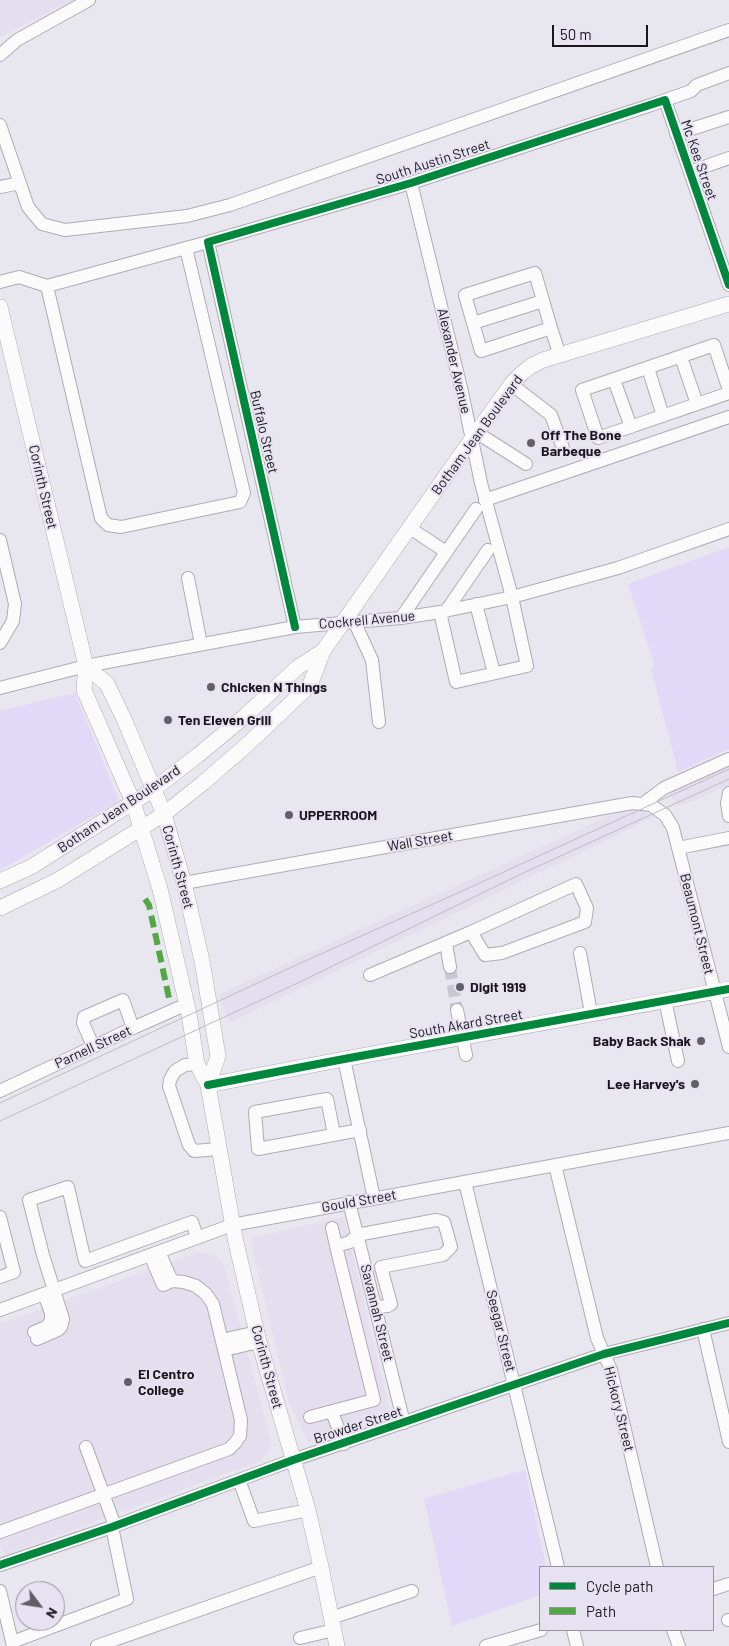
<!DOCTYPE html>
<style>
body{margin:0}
#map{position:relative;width:729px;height:1646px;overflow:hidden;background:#e8e6ee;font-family:Barlow,sans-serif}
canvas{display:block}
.legend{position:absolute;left:539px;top:1566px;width:175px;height:65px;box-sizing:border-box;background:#e7e2f2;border:1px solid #95919d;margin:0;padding:6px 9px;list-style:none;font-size:15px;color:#19171d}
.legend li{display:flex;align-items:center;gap:10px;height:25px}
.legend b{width:25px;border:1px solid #95919d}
.north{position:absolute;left:15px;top:1581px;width:50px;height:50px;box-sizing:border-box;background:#e7e2f2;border:1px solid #95919d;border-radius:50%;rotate:121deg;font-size:14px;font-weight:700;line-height:20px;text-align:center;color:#19171d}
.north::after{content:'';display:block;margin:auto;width:18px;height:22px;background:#615f66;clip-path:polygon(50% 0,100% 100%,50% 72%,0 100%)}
.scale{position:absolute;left:552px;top:25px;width:96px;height:22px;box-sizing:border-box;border:2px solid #19171d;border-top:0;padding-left:6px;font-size:15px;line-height:18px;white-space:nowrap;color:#19171d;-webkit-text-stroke:4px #e7e2f2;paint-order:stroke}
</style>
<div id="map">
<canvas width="729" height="1646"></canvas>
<ul class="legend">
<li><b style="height:6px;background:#00873e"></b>Cycle path</li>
<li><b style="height:6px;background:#52a943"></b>Path</li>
</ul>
<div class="north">N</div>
<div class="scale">50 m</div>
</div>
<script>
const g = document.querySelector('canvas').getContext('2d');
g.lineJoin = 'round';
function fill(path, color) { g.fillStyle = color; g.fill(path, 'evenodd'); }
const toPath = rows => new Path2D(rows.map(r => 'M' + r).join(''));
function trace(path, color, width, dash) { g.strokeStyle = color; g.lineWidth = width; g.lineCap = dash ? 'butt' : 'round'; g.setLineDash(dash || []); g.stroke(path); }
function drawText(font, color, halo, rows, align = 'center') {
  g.font = font + ' Barlow,sans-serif'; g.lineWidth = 4; g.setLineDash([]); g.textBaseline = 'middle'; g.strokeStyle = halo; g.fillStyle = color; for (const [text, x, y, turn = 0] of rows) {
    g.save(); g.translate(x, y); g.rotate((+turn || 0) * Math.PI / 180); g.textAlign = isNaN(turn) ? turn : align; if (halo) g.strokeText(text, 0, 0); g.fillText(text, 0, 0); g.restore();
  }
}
const built = toPath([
 [0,0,73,0,0,37],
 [729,762,729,785,691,802,678,806,667,790],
 [633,805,654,817,229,1023,219,994],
 [344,1217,390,1413,308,1442,289,1403,250,1238],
 [199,1252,215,1256,224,1265,271,1441,268,1452,260,1461,7,1554,2,1551,0,1545,0,1324]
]);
const green = toPath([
 [729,547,729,749,678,772,651,668,655,666,628,584],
 [75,693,119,801,0,870,0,711],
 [525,1470,546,1567,540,1567,540,1595,452,1626,424,1499]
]);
const minorTunnel = toPath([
 [450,967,457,1010]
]);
const minor = toPath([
 [0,55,17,40,89,0],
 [665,100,729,285],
 [0,125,28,207,42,224,65,230,187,216,230,205,729,30],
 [676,134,729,117],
 [690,172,729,158],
 [411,183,462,392,481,483,512,597,527,666,456,682,440,612],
 [0,187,20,183],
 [208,242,295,627],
 [0,282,19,277,47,286,208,242,411,183,651,105,691,91,697,85,729,73],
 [47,286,101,518,108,525,121,527,240,502,244,493,186,248],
 [473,323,543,301],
 [551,328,481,351,465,295,535,273,551,328,560,356],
 [681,357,697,404],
 [648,368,663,416],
 [614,380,631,427],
 [511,384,551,415,563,448],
 [729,390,714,345,582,390,598,438,729,393],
 [476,432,526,464],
 [485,500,729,417],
 [410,528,446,552],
 [0,540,15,604,13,621,0,643],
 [188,578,201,644],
 [476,604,494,673],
 [446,611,488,550],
 [401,618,476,509],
 [354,621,372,660,379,722],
 [0,688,86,666,295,627,401,618,440,612,512,597,618,568,729,529],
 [729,793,727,803,729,816],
 [644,803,664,788,729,759],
 [678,848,729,838],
 [184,883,632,803,651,805,665,815,673,828,729,1047],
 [576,884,587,908,585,922,502,953,485,955,471,932,576,884],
 [446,943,450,967],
 [580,953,591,1013],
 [370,975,471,932],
 [665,1000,678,1061],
 [457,1010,466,1055],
 [93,1046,83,1023,84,1017,123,1000,133,1028],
 [344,1059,374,1198],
 [197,1064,185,1065,175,1071,170,1080,169,1086,189,1145,194,1151,219,1149],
 [0,1091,133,1028,187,1004],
 [334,1134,327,1099,255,1112,258,1149,360,1130],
 [555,1165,597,1338,611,1370,657,1567],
 [465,1182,558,1567],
 [349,1202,404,1423],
 [0,1217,14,1272,0,1277],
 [332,1228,336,1246],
 [159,1252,172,1281],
 [0,1310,232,1225,729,1133],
 [703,1329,729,1442],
 [34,1332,46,1327,51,1321,51,1313,44,1294],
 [37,1339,58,1330,61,1327,63,1319,43,1255,29,1200,68,1187,85,1261,192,1222,197,1237],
 [222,1340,257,1332],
 [224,1350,259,1342],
 [332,1412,344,1444],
 [310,1417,374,1400,336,1246,350,1242,357,1235,436,1220,444,1222,451,1247,443,1255,381,1267,391,1304,388,1306,375,1307],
 [86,1447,115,1526],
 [239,1480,254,1521,308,1510],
 [0,1532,229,1449,235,1443,240,1436,241,1420,213,1304,206,1294,196,1286,184,1282,172,1281,163,1285,150,1255],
 [0,1565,112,1527,293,1460,604,1354,729,1323],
 [713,1589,729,1584],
 [0,1591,13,1646],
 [331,1618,412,1591],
 [728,1620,729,1620],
 [573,1630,577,1646],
 [673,1630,679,1646],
 [300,1638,334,1630],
 [12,1642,127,1599,112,1527],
 [97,1646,321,1567],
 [486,1646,541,1630]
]);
const major = toPath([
 [0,307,86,666,84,690,133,802,160,889,189,1014,197,1064,208,1085,235,1238,259,1342,308,1510,321,1567,337,1646],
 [86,666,107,684,124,719,164,814,184,883,202,961,218,1056,208,1085],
 [0,881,31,867,154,789,197,756,244,717,298,667,323,651],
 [0,908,58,880,164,814,203,783,249,743,310,685,323,651,471,440,513,382,521,374,531,366,543,360,729,304],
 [208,1085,344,1059,729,989]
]);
const tram = toPath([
 [0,1103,294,966,460,892,729,769],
 [0,1121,302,981,519,875,729,779]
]);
const quiet = toPath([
 [145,899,149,905,169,998]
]);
const cycleway = toPath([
 [295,627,208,242,411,183,665,100,729,285],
 [208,1085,344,1059,729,989],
 [0,1565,112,1527,293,1460,604,1354,729,1323]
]);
const markers = [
 [531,443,5,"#615f66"],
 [211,687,5,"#615f66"],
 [168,720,5,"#615f66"],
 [289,815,5,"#615f66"],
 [460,987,5,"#615f66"],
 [701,1041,5,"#615f66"],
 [695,1084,5,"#615f66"],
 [128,1382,5,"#615f66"]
];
const streetNames = [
 ["Mc Kee Street",699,160,71],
 ["South Austin Street",433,162,-18],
 ["Alexander Avenue",454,361,77],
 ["Buffalo Street",264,432,77],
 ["Botham Jean Boulevard",477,435,-54],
 ["Corinth Street",43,487,77],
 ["Cockrell Avenue",367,620,-5],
 ["Botham Jean Boulevard",119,809,-34],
 ["Wall Street",420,841,-10],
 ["Corinth Street",178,867,75],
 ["Beaumont Street",697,924,76],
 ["South Akard Street",466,1024,-10],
 ["Parnell Street",93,1047,-25],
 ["Gould Street",359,1201,-10],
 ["Savannah Street",377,1313,76],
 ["Seegar Street",501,1331,76],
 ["Corinth Street",267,1367,75],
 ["Hickory Street",619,1409,76],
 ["Browder Street",358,1425,-18]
];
const poiNames = [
 ["Off The Bone",541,435],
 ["Barbeque",541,451],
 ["Chicken N Things",221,687],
 ["Ten Eleven Grill",178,720],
 ["UPPERROOM",299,815],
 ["Digit 1919",470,987],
 ["Baby Back Shak",691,1041,"right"],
 ["Lee Harvey's",685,1084,"right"],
 ["El Centro",138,1374],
 ["College",138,1390]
];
fill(built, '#e4deef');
fill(green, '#e2d8f7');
trace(minorTunnel, '#c9c7cf', 12, [12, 6]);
trace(minor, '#aeacb2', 14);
trace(major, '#aeacb2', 16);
trace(minor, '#fcfbfc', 12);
trace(major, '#fcfbfc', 15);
trace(tram, '#bcbcbe', 1);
trace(quiet, '#52a943', 6, [12, 6]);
trace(cycleway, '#00873e', 8);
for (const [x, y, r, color] of markers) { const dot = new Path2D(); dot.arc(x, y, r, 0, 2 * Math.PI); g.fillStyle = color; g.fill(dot); trace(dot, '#e7e2f2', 2); }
drawText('14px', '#19171d', '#e7e2f2', streetNames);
drawText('bold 14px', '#19171d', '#e7e2f2', poiNames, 'left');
</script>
